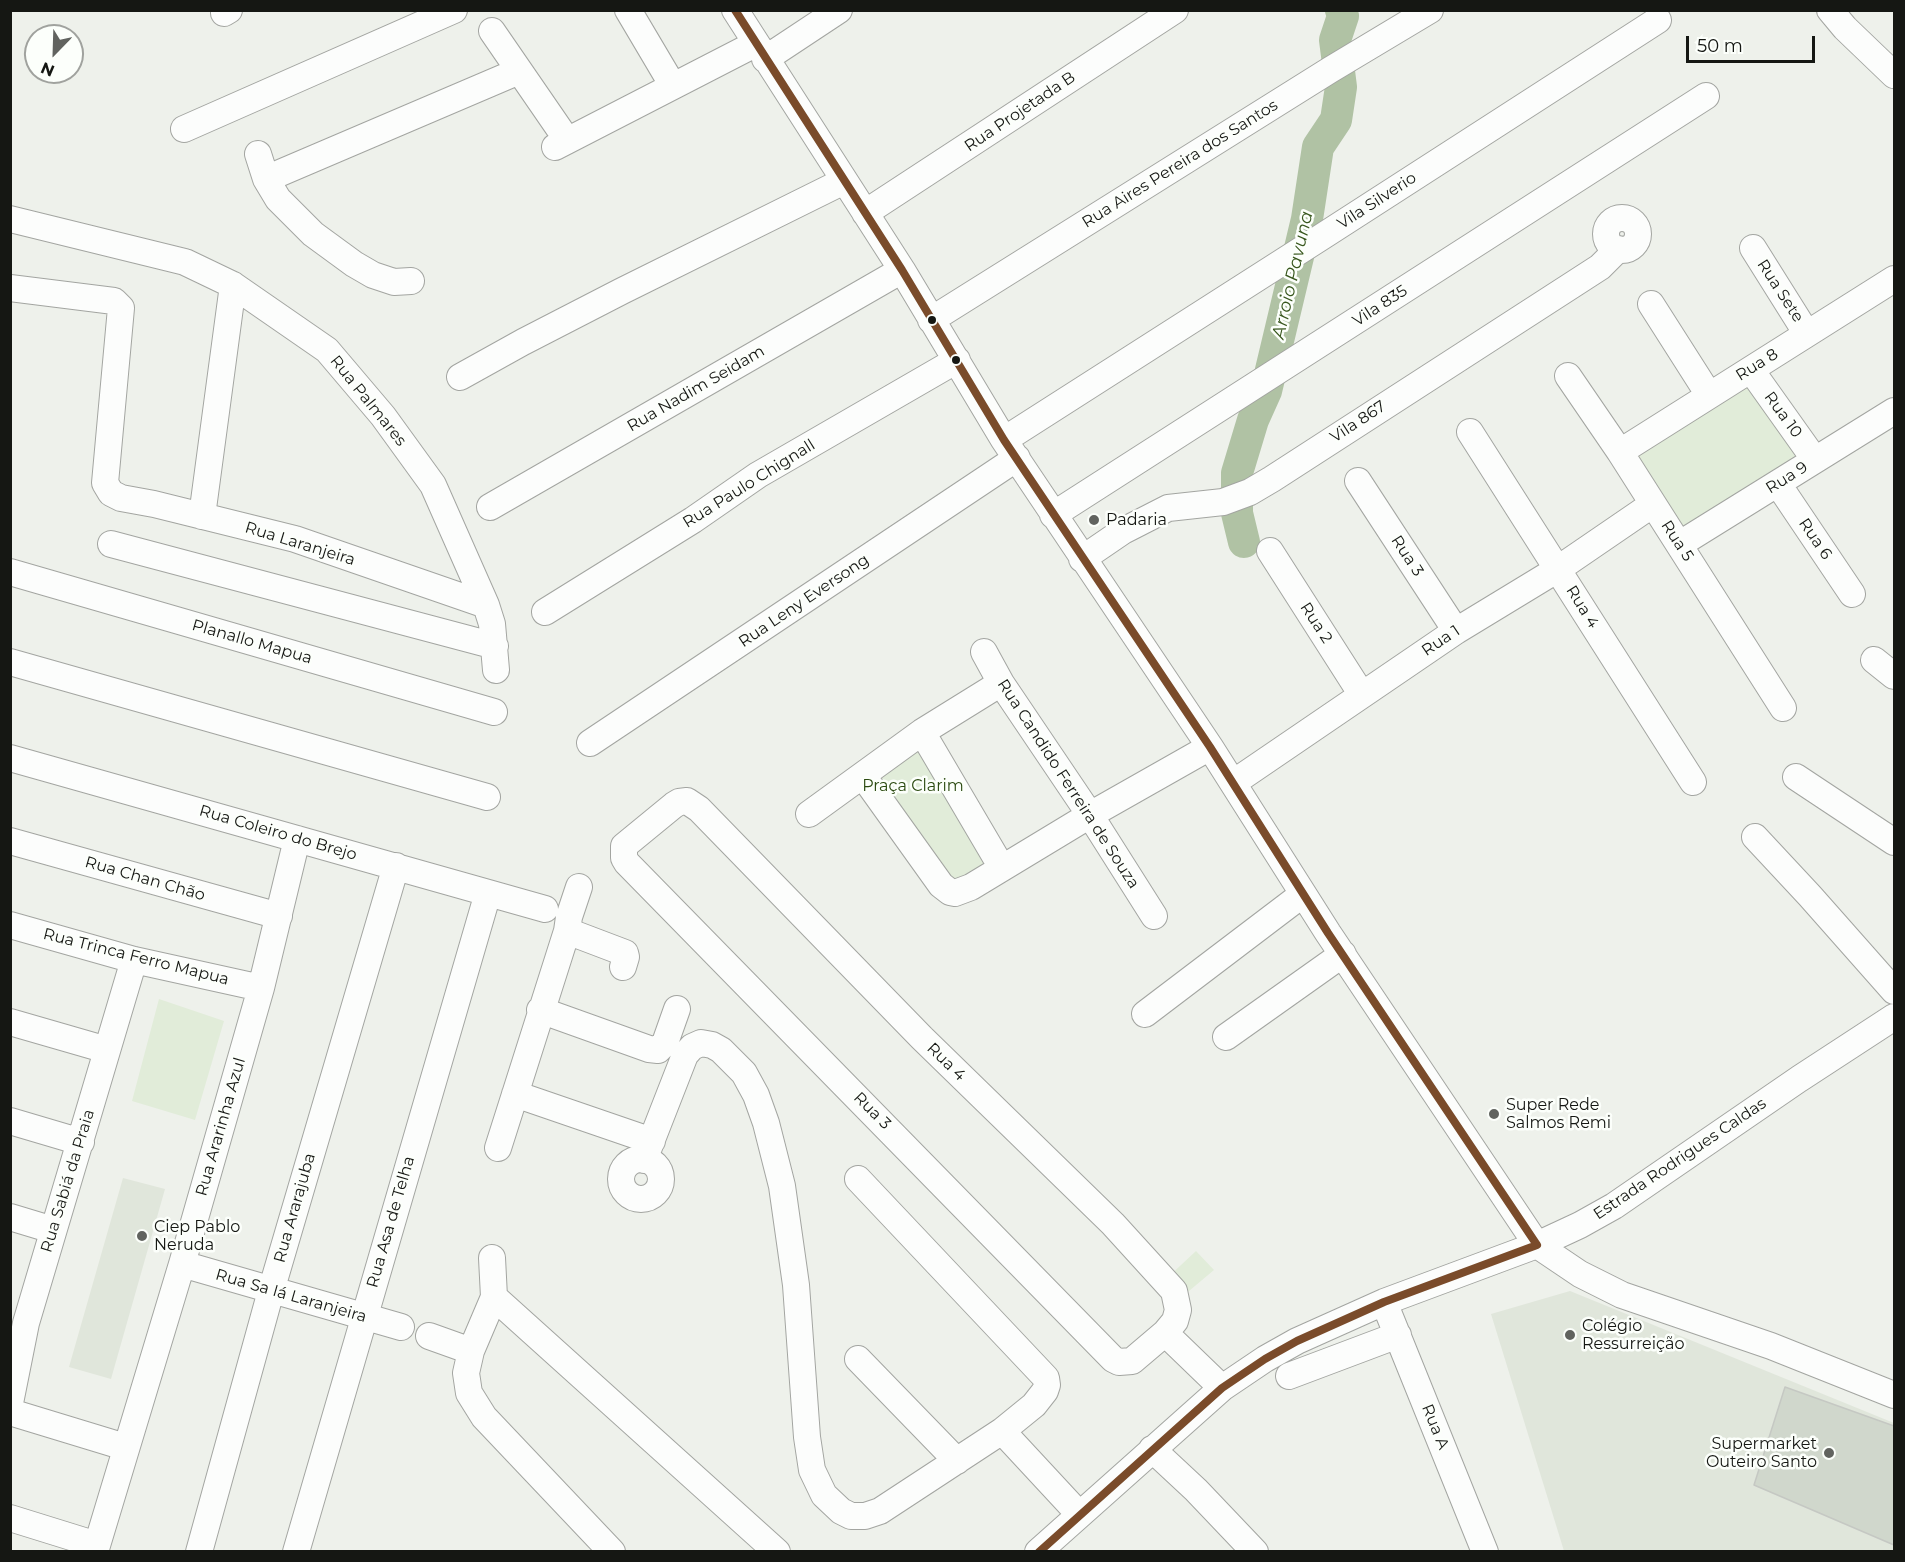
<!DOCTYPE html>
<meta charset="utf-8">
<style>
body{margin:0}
#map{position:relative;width:1905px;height:1562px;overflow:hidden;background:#eef1eb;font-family:Montserrat,sans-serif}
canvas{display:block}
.frame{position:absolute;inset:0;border:12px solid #151713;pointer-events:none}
.north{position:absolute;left:24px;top:24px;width:60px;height:60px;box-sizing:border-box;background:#fcfffb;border:2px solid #a0a29e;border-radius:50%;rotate:203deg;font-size:16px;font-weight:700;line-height:24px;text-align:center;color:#151713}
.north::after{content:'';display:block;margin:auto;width:21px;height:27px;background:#61635f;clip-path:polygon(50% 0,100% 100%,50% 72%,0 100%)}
.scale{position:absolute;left:1686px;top:36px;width:129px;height:27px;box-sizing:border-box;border:3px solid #151713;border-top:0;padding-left:8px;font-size:18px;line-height:21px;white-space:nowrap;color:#151713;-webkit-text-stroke:4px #fcfffb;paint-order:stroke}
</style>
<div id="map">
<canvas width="1905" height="1562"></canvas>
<div class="frame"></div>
<div class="north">N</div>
<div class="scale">50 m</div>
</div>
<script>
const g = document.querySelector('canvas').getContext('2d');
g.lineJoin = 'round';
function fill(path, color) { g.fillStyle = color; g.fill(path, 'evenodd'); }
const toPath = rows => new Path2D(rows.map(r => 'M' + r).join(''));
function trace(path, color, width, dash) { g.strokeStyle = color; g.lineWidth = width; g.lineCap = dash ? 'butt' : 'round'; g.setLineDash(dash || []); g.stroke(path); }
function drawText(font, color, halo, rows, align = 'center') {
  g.font = font + ' Montserrat,sans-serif'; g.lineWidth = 5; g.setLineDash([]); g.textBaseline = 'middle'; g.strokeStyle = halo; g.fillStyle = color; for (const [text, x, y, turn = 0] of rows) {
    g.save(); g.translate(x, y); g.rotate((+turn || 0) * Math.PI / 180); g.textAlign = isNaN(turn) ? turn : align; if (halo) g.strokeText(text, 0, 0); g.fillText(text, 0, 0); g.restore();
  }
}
const built = toPath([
 [123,1178,165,1189,111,1379,69,1367],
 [1570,1291,1894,1423,1894,1551,1564,1551,1491,1314]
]);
const green = toPath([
 [1748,381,1803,457,1680,533,1628,454],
 [922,732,1002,868,961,892,863,776],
 [159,999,224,1021,195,1120,132,1101],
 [1196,1251,1214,1270,1183,1296,1166,1279]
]);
const river = toPath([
 [1244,542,1237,513,1237,473,1253,420,1266,391,1307,219,1318,147,1336,120,1341,87,1335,40,1343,16,1341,10]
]);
const building = toPath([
 [1785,1387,1894,1426,1894,1545,1754,1485,1785,1387]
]);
const minor = toPath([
 [628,10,673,86],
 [735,10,902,270,1004,440,1210,747,1328,933,1537,1245,1580,1274,1622,1295,1771,1346,1894,1395],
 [1830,10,1845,28,1894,75],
 [224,13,229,10],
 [492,31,567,140],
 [765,59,839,10],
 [184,129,454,10],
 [555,147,755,44],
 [258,154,266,179,278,199,313,234,354,264,373,275,394,282,411,281],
 [266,179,519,71],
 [865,213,1175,10],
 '1606 234a16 16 0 1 1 32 0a16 16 0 1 1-32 0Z',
 [10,219,185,262,233,285,327,350,383,416,433,485,486,605,492,624,496,670],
 [1753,248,1807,334],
 [10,288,114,301,121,308,105,483,111,493,121,498,154,504,295,539,486,605],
 [1651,304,1709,395],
 [931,320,1330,70,1430,10],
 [1751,370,1815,460],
 [1568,376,1620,452,1783,708],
 [460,377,523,342,622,291,844,181],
 [1470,432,1693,782],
 [1004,440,1323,236,1658,20],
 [1620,452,1894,279],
 [1358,481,1456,631],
 [1778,484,1852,594],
 [490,507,902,270],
 [1053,515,1706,96],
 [202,516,233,285],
 [111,544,495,646],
 [1680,544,1894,411],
 [1270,551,1362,695],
 [1082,559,1123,531,1168,508,1223,502,1250,492,1272,479,1600,267,1618,249],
 [10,572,494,712],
 [545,612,693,520,758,475,957,360],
 [984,652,1001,683,1090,815,1154,916],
 [1874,660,1894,676],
 [10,662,487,797],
 [922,732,1002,868],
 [590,743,1017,458],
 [10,758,545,909],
 [863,776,941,885,950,892,955,893,971,887,1090,815,1210,747],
 [1796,777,1894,842],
 [1233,783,1456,631,1558,569,1653,504],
 [687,801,699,809,922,1038,1113,1224,1174,1291,1178,1310,1175,1321,1165,1333,1132,1361,1119,1362,1113,1359,627,863,624,858,624,846,674,805,679,802,687,801],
 [809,814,922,732,1001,683],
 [1755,837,1810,896,1894,991],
 [10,841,279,916],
 [10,925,134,960,261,988],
 [567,931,625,953,626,957,623,967],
 [540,1010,649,1049,658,1050,665,1043,677,1009],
 [1145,1014,1303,894],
 [10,1022,107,1050],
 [1226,1037,1343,954],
 [515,1094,652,1141],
 [10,1121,81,1142],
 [498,1148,567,931,569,917,579,887],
 '621 1179a20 20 0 1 1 40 0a20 20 0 1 1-40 0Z',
 [644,1160,685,1055,692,1047,701,1043,712,1045,721,1050,744,1073,756,1095,766,1123,782,1186,796,1285,807,1437,812,1470,824,1495,841,1511,851,1516,865,1516,880,1511,1002,1431,1079,1514],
 [858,1179,1046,1378,1047,1385,1045,1391,1034,1405,1002,1431],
 [10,1217,53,1230],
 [492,1258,494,1297,471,1351,466,1373,469,1393,484,1417,612,1552],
 [182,1264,401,1327],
 [494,1297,777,1552],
 [1384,1302,1485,1552],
 [1165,1333,1222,1388],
 [429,1336,471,1351],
 [858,1359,957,1461],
 [1289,1376,1398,1335],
 [10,1403,26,1323,134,960],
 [10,1412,125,1447],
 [1152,1449,1196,1490,1255,1552],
 [10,1518,97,1545],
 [95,1552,182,1264,261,988,297,839],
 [199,1552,271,1291,396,866],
 [296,1552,488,893],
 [1038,1552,1222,1388,1265,1359,1297,1341,1384,1302,1537,1245,1580,1225,1614,1206,1799,1079,1894,1017]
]);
const bus1 = toPath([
 [735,10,902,270,1004,440,1210,747,1328,933,1537,1245],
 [1039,1552,1222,1388,1265,1359,1297,1341,1384,1302,1537,1245]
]);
const markers = [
 [932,320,5,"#151713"],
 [956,360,5,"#151713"],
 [1094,520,6,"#61635f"],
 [1494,1114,6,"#61635f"],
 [142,1236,6,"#61635f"],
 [1570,1335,6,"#61635f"],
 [1829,1453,6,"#61635f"]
];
const streetNames = [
 ["Rua Projetada B",1020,112,-34],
 ["Rua Aires Pereira dos Santos",1180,164,-32],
 ["Vila Silverio",1377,201,-33],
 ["Rua Sete",1780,291,57],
 ["Vila 835",1380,306,-33],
 ["Rua 8",1757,365,-32],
 ["Rua Nadim Seidam",696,389,-30],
 ["Rua Palmares",368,401,51],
 ["Rua 10",1783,415,54],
 ["Vila 867",1358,422,-33],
 ["Rua 9",1787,478,-32],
 ["Rua Paulo Chignall",749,484,-32],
 ["Rua 6",1815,539,56],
 ["Rua 5",1677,541,57],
 ["Rua Laranjeira",300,544,17],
 ["Rua 3",1407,556,57],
 ["Rua Leny Eversong",804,601,-34],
 ["Rua 4",1582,607,58],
 ["Rua 2",1316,623,57],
 ["Rua 1",1441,641,-34],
 ["Planallo Mapua",252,642,16],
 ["Rua Candido Ferreira de Souza",1068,784,57],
 ["Rua Coleiro do Brejo",278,833,16],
 ["Rua Chan Chão",145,879,16],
 ["Rua Trinca Ferro Mapua",136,957,14],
 ["Rua 4",946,1062,44],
 ["Rua 3",872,1111,45],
 ["Rua Ararinha Azul",221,1127,-74],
 ["Estrada Rodrigues Caldas",1680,1159,-34],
 ["Rua Sabiá da Praia",68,1181,-73],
 ["Rua Ararajuba",295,1208,-74],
 ["Rua Asa de Telha",391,1222,-74],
 ["Rua Sa Iá Laranjeira",291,1296,16],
 ["Rua A",1435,1427,68]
];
const poiNames = [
 ["Padaria",1106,520],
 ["Super Rede",1506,1105],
 ["Salmos Remi",1506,1123],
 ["Ciep Pablo",154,1227],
 ["Neruda",154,1245],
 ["Colégio",1582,1326],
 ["Ressurreição",1582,1344],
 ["Supermarket",1817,1444,"right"],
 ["Outeiro Santo",1817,1462,"right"]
];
const parkNames = [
 ["Praça Clarim",913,786]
];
const waterNames = [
 ["Arroio Pavuna",1293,275,-77]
];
fill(built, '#e0e6db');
fill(green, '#e1ecd9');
trace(river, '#b0c2a4', 32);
fill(building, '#d0d7cc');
trace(building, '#c5c8c3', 1.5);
trace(minor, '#a3a5a1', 28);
trace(minor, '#fcfdfc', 26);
trace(bus1, '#7a4b2a', 8);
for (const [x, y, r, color] of markers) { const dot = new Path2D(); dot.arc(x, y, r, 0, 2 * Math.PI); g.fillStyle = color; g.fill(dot); trace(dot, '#fcfffb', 2); }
drawText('16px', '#151713', '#fcfffb', streetNames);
drawText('16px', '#151713', '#fcfffb', poiNames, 'left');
drawText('16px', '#2b4a10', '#fcfffb', parkNames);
drawText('italic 18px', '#37561d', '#fcfffb', waterNames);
</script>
